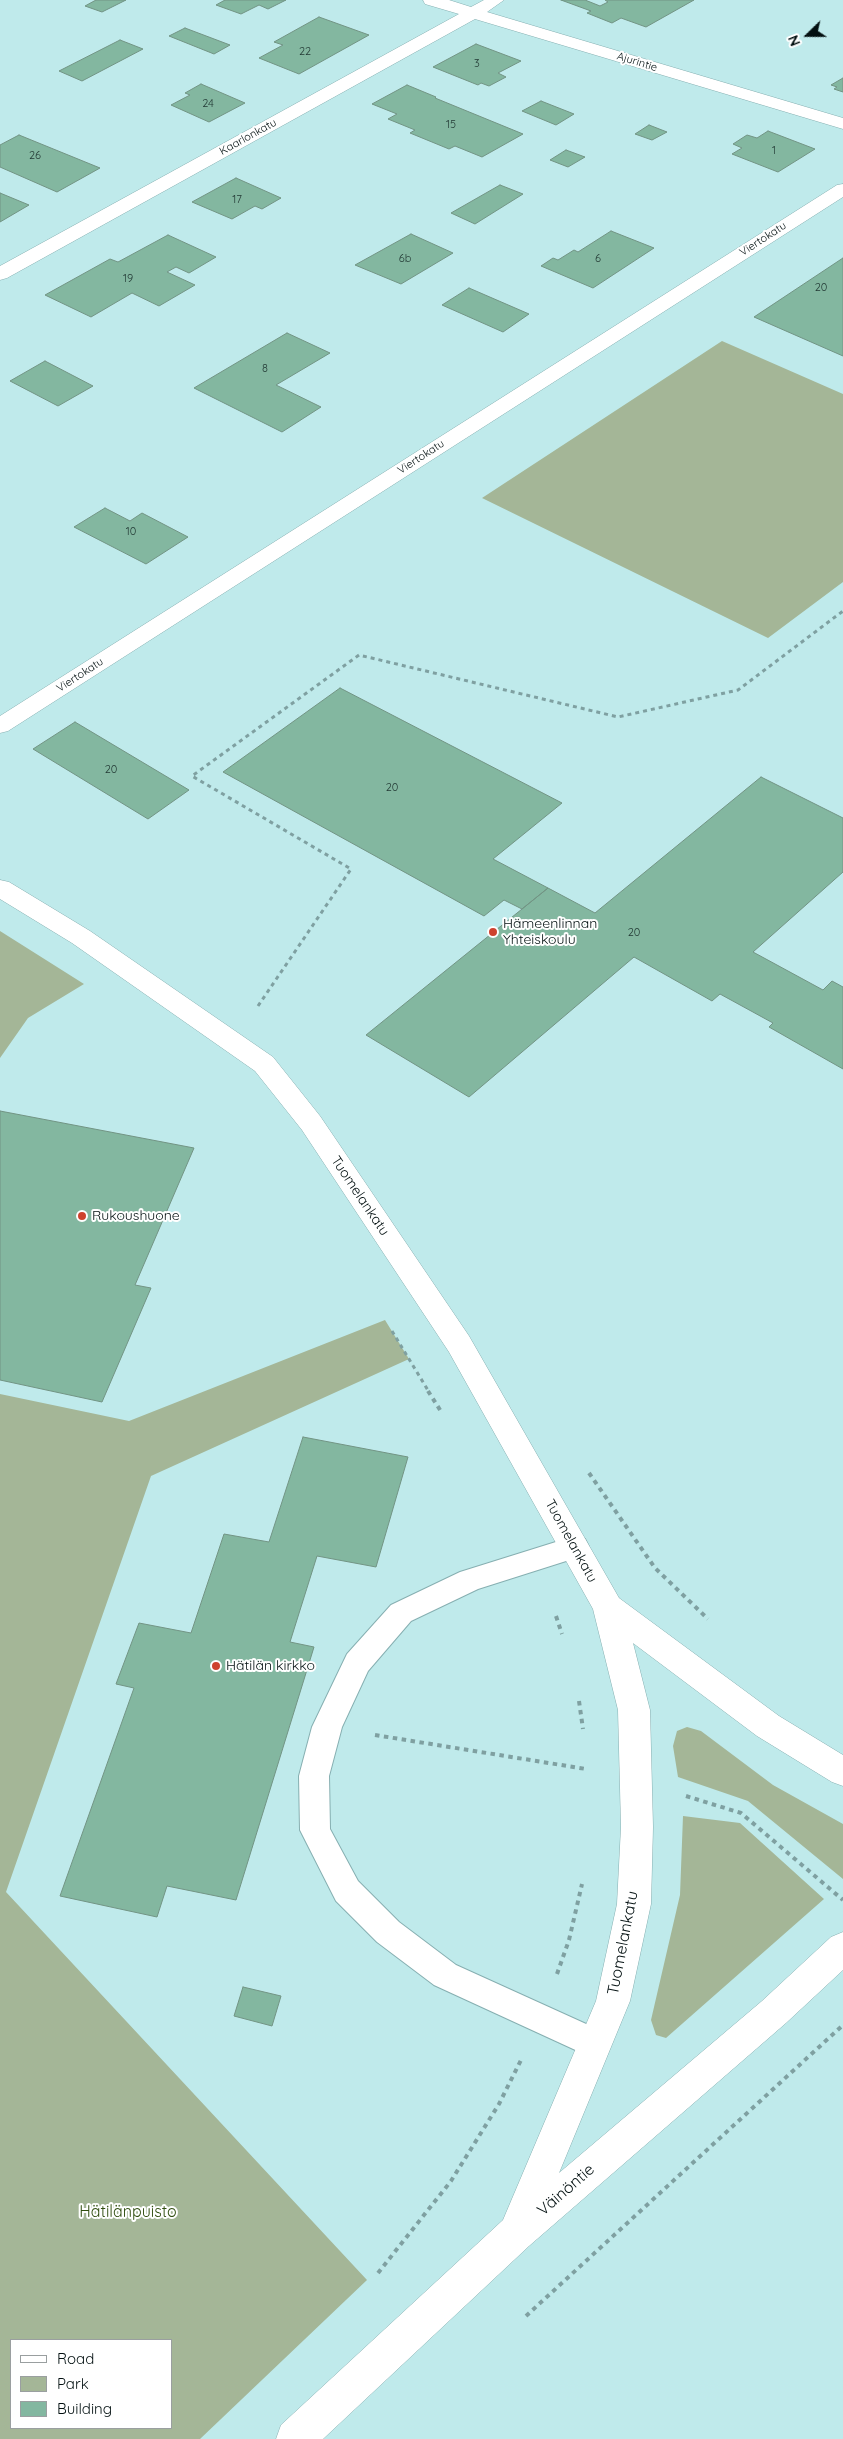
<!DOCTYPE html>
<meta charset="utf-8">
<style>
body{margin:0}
#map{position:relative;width:843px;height:2439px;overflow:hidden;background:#bfeaeb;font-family:Quicksand,sans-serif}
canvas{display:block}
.legend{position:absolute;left:10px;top:2339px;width:162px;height:90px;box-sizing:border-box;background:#fff;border:1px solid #9a9fa0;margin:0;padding:6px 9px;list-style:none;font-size:15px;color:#031011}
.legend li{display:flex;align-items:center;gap:10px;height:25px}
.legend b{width:25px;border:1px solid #9a9fa0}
.north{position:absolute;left:783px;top:10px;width:50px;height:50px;-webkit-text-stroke:4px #fff;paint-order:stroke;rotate:248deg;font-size:14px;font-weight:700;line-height:20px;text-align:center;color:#031011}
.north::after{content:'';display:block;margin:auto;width:18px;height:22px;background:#031011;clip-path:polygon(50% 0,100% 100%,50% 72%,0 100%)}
</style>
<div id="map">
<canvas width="843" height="2439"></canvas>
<ul class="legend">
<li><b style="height:6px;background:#fff"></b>Road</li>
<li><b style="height:14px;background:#a4b697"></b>Park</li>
<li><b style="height:14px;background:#83b7a0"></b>Building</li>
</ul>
<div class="north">N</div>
</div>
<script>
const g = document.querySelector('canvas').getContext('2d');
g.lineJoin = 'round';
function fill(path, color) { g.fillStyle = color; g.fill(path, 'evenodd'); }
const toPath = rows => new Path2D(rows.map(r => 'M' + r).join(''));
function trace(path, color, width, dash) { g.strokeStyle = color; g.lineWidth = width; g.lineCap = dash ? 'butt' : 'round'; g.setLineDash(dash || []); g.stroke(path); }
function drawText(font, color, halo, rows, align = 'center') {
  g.font = font + ' Quicksand,sans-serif'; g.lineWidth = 4; g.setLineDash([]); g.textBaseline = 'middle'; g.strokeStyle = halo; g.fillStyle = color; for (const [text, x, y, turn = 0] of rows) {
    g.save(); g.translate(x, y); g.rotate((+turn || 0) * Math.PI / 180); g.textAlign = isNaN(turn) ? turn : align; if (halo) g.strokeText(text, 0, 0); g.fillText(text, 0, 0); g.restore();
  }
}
const green = toPath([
 [722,341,843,394,843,582,768,638,482,498],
 [0,931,84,984,28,1018,0,1058],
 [385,1320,409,1359,151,1476,6,1892,367,2280,200,2439,0,2439,0,1394,129,1421],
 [11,2340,171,2340,171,2428,11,2428],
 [687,1727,701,1731,773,1785,843,1824,843,1879,748,1801,678,1777,673,1746,677,1731],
 [683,1816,740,1823,824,1899,666,2038,656,2035,651,2020,680,1895]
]);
const building = toPath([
 [96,0,126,0,102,12,85,6,96,0],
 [225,0,286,0,268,9,259,5,241,14,216,5,225,0],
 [561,0,585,0,600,6,608,2,605,0,694,0,646,27,621,18,612,23,587,13,591,11,561,0],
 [319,17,369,35,299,74,259,58,283,45,274,42,319,17],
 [185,28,230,45,214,54,169,36,185,28],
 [120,40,143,49,82,81,59,71,120,40],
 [476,44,521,61,498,73,506,77,489,86,481,83,478,85,433,67,476,44],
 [843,78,843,92,834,89,837,87,831,85,843,78],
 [201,84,245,103,209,122,171,105,190,95,185,93,201,84],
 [407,85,436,97,435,98,523,134,482,157,455,146,449,149,410,133,415,130,388,119,397,114,372,104,407,85],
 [541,101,574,114,556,125,522,111,541,101],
 [649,125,667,132,652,140,635,134,649,125],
 [768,131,815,149,778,172,732,154,742,148,733,144,747,135,757,138,768,131],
 [19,135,100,168,57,192,0,167,0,145,19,135],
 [566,150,585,157,568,167,550,160,566,150],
 [236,178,281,198,262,209,255,206,232,219,192,202,236,178],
 [500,185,523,194,475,224,451,213,500,185],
 [0,193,29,205,0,222,0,193],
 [611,231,654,248,593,288,541,266,553,258,558,260,574,250,578,252,611,231],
 [411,234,453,253,401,284,355,265,411,234],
 [168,235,216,257,189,273,176,267,167,272,195,285,159,306,132,293,91,317,45,295,110,259,118,262,168,235],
 [843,258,843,356,754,317,843,258],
 [469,288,529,314,503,332,442,305,469,288],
 [287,333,330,353,276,385,321,407,282,432,194,388,287,333],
 [45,361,93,386,58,406,10,381,45,361],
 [105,508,130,521,142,513,188,537,146,564,74,527,105,508],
 [340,688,562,803,493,859,548,888,522,909,504,900,484,916,223,772,340,688],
 [75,722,189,790,148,819,33,749,75,722],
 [761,777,843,818,843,872,753,952,823,990,832,981,843,987,843,1069,769,1027,773,1023,720,994,712,1001,634,957,469,1097,366,1035,548,888,595,913,761,777],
 [0,1111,194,1148,135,1285,151,1288,102,1402,0,1380,0,1111],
 [303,1437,408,1457,376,1567,317,1556,290,1642,314,1647,236,1900,167,1886,157,1917,60,1896,134,1688,116,1684,139,1623,191,1633,224,1534,269,1542,303,1437],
 [243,1987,281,1996,272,2026,234,2016,243,1987]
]);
const pathFar1 = toPath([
 [258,1006,351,869,192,776,359,655,618,717,738,690,843,611],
 [392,1331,429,1392]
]);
const path = toPath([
 [428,1391,442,1413],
 [589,1473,655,1568,708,1619],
 [556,1616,562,1634],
 [579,1701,583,1729],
 [375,1735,586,1769],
 [686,1796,741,1813,843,1900],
 [557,1974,569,1940,582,1884],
 [378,2273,451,2181,499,2104,521,2060],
 [526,2316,843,2025]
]);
const service = toPath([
 [575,1536,585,1539,589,1547,585,1555,478,1589,411,1621,368,1671,342,1727,329,1776,330,1829,358,1881,399,1922,456,1965,606,2033,611,2044,606,2055,595,2059,434,1985,377,1942,336,1901,300,1830,299,1776,312,1727,347,1654,391,1605,460,1572,575,1536]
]);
const minor = toPath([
 [423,0,449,0,471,7,484,0,504,0,487,12,843,118,843,129,475,19,7,278,0,280,0,266,459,14,425,4,423,0],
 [843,184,843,197,8,731,0,733,0,716,837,185,843,184],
 [0,880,9,882,90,931,273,1057,320,1116,469,1336,619,1598,779,1716,843,1755,843,1786,832,1782,757,1736,633,1643,650,1710,653,1827,651,1904,630,2001,559,2173,762,2001,831,1937,843,1932,843,1970,786,2023,529,2246,323,2439,276,2439,281,2425,503,2220,596,2001,617,1904,621,1827,618,1710,593,1609,449,1352,302,1130,255,1071,72,943,0,899,0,880]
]);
const markers = [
 [493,932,5,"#ce422e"],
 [82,1216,5,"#ce422e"],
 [216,1666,5,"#ce422e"]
];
const numberNames = [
 ["22",305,52],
 ["3",477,64],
 ["24",208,104],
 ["15",451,125],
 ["1",774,151],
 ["26",35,156],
 ["17",237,200],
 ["6b",405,259],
 ["6",598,259],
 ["19",128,279],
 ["20",821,288],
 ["8",265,369],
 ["10",131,532],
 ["20",111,770],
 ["20",392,788],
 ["20",634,933]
];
const farStreetnames = [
 ["Ajurintie",637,62,17],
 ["Kaarlonkatu",248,137,-29],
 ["Viertokatu",763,239,-33],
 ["Viertokatu",421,457,-33],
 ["Viertokatu",80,675,-33]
];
const poiNames = [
 ["Hämeenlinnan",503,924],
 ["Yhteiskoulu",503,940],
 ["Rukoushuone",92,1216],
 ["Hätilän kirkko",226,1666]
];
const streetNames = [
 ["Tuomelankatu",360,1196,56],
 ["Tuomelankatu",571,1541,61]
];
const nearStreetnames = [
 ["Tuomelankatu",623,1943,-79],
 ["Väinöntie",566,2190,-41]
];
const nearParknames = [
 ["Hätilänpuisto",128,2212]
];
fill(green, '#a4b697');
fill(building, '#83b7a0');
trace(building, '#729484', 1);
trace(service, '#86afb1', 2);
trace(minor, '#86afb1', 1);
trace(pathFar1, '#7fa0a1', 3, [4, 4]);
trace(path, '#7fa0a1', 4, [4.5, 4.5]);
fill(service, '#fff');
fill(minor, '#fff');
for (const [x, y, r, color] of markers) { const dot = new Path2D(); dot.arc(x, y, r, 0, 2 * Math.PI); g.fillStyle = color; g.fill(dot); trace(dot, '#fff', 2); }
drawText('11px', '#233a35', null, numberNames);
drawText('11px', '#031011', '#fff', farStreetnames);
drawText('14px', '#031011', '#fff', poiNames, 'left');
drawText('14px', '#031011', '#fff', streetNames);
drawText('16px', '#031011', '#fff', nearStreetnames);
drawText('16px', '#304e0f', '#fff', nearParknames);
</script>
